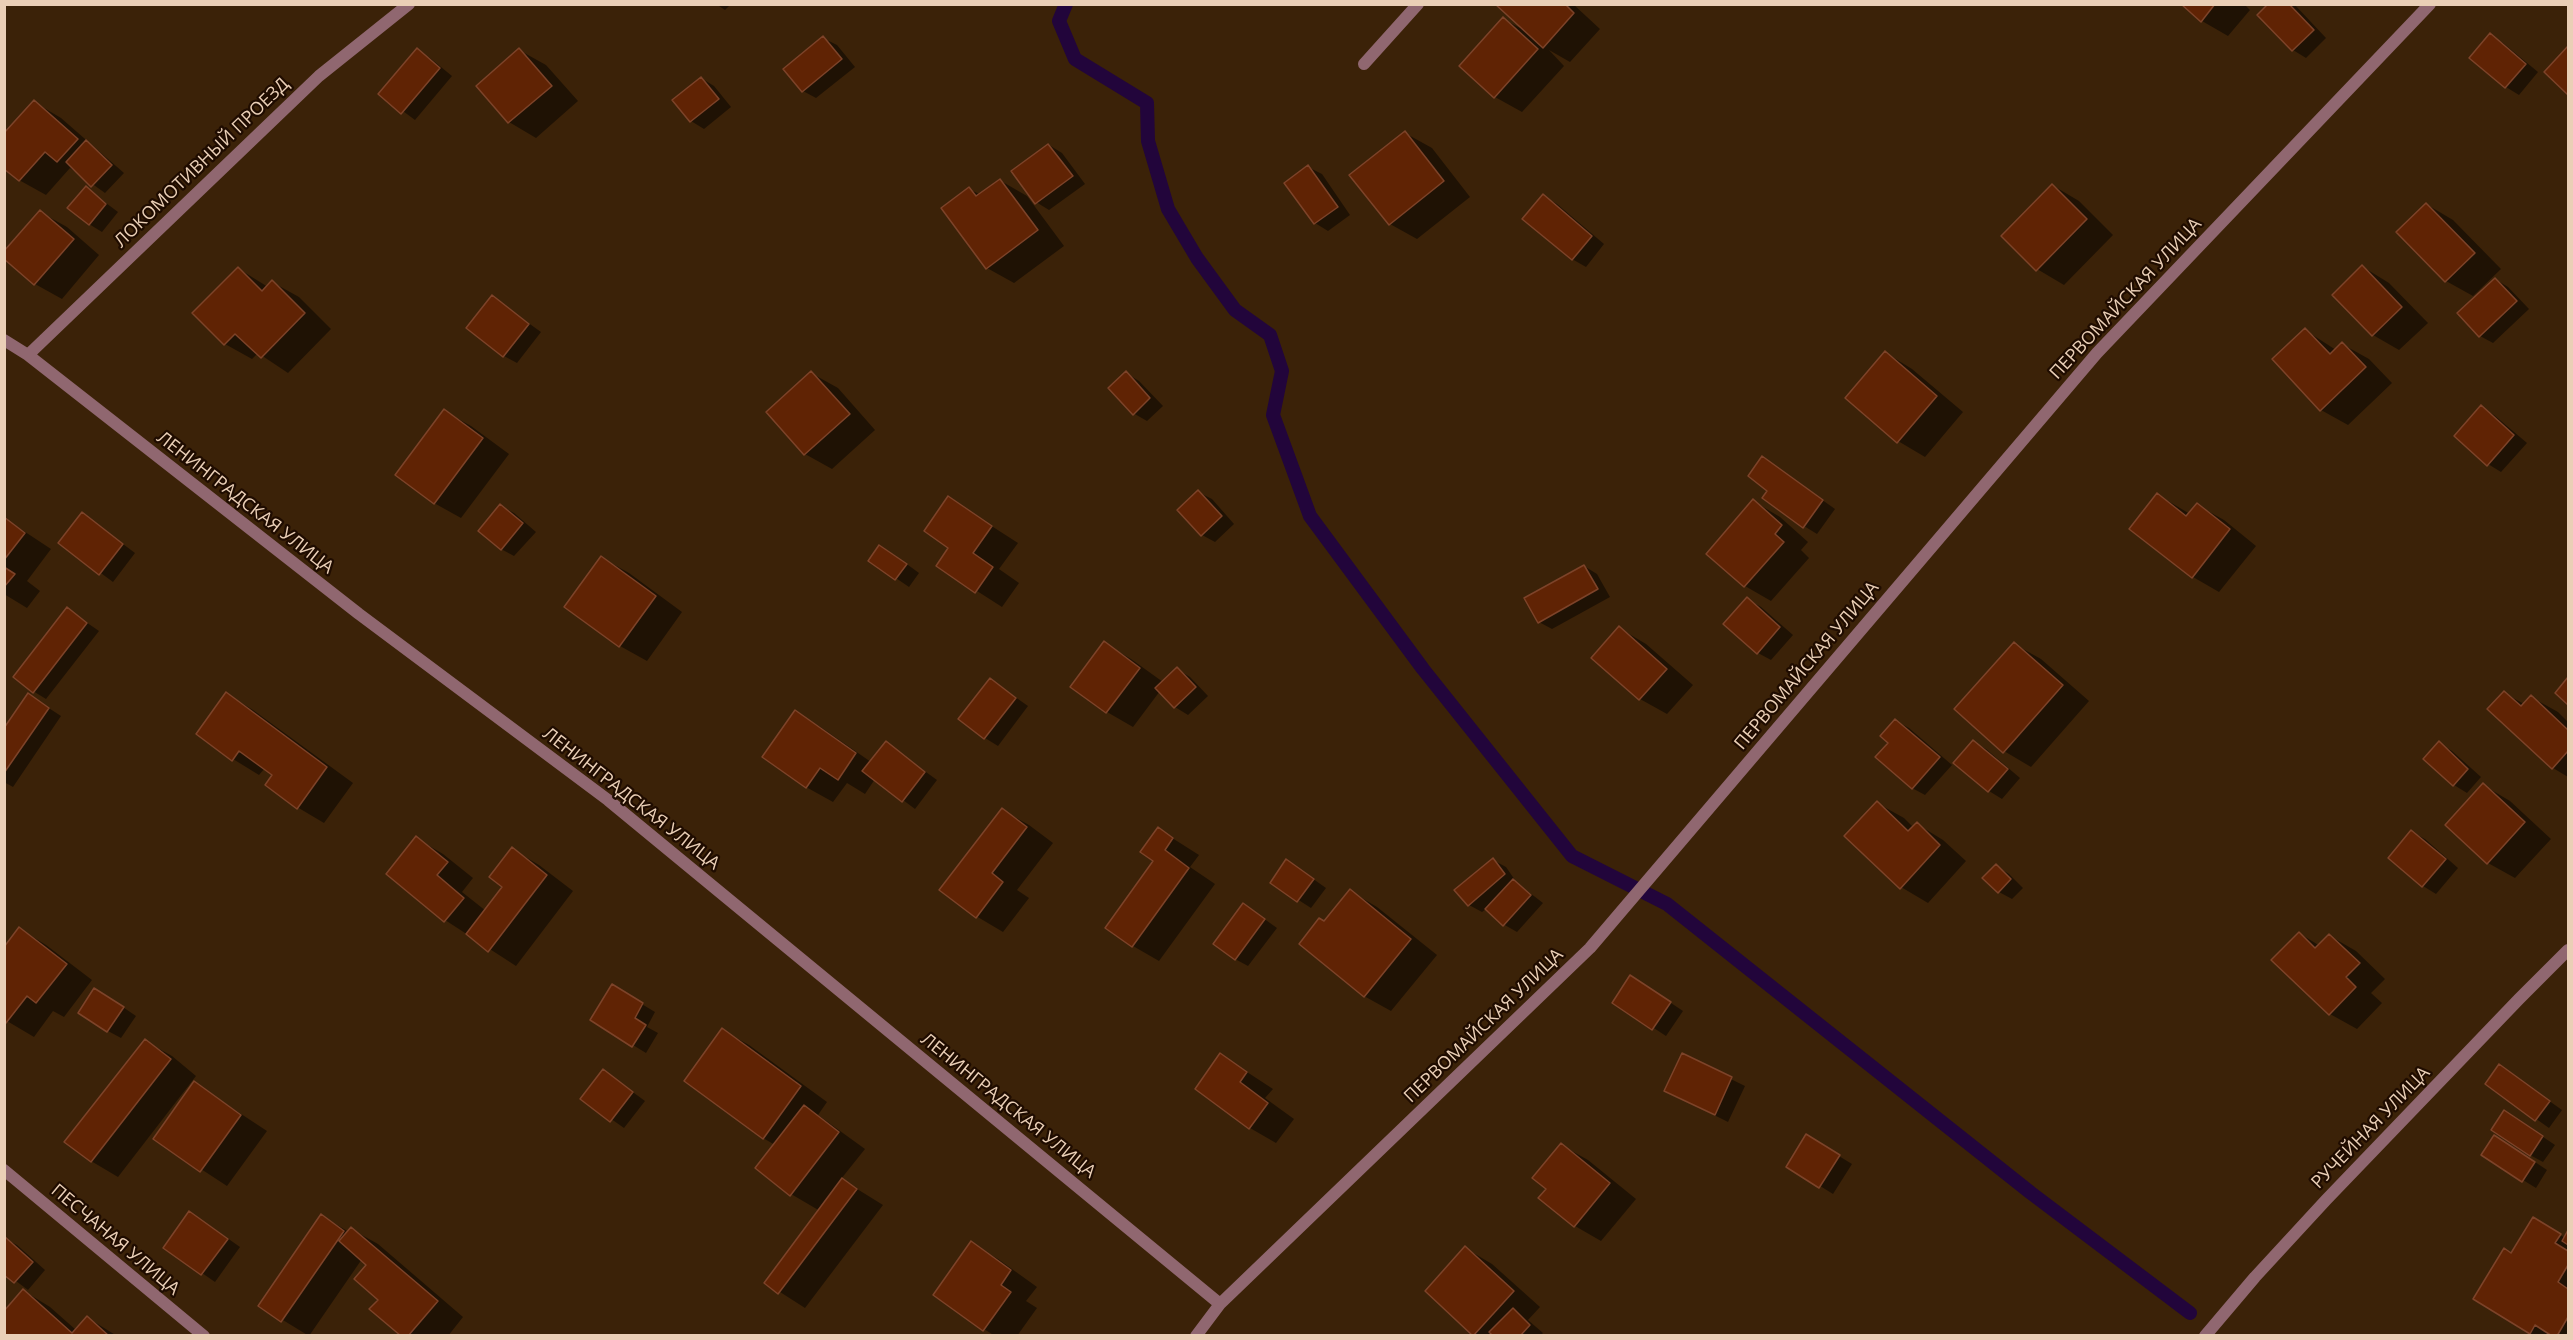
<!DOCTYPE html>
<meta charset="utf-8">
<style>
body{margin:0}
#map{position:relative;width:2573px;height:1340px;overflow:hidden;background:#3b2208;font-family:"Open Sans",sans-serif}
canvas{display:block}
.frame{position:absolute;inset:0;border:6px solid #eacfb6;pointer-events:none}
</style>
<div id="map">
<canvas width="2573" height="1340"></canvas>
<div class="frame"></div>
</div>
<script>
const g = document.querySelector('canvas').getContext('2d');
g.lineJoin = 'round';
function fill(path, color) { g.fillStyle = color; g.fill(path, 'evenodd'); }
const toPath = rows => new Path2D(rows.map(r => 'M' + r).join(''));
function trace(path, color, width, dash) { g.strokeStyle = color; g.lineWidth = width; g.lineCap = dash ? 'butt' : 'round'; g.setLineDash(dash || []); g.stroke(path); }
function drawText(font, color, halo, rows, align = 'center') {
  g.font = font + ' "Open Sans",sans-serif'; g.lineWidth = 4.5; g.setLineDash([]); g.textBaseline = 'middle'; g.strokeStyle = halo; g.fillStyle = color; for (const [text, x, y, turn = 0] of rows) {
    g.save(); g.translate(x, y); g.rotate((+turn || 0) * Math.PI / 180); g.textAlign = isNaN(turn) ? turn : align; if (halo) g.strokeText(text, 0, 0); g.fillText(text, 0, 0); g.restore();
  }
}
const shadow = toPath([
 [716,4,731,4,725,10],
 [1497,4,1573,4,1600,29,1570,62,1549,50,1564,66,1522,112,1495,97,1462,66,1503,19,1526,31],
 [2183,4,2244,4,2250,10,2228,36,2202,21],
 [2270,4,2294,4,2326,38,2306,58,2293,50],
 [2490,35,2503,43,2538,72,2519,95,2506,87,2471,58],
 [823,38,837,45,855,67,816,98,803,91],
 [2568,48,2568,93,2546,72],
 [417,50,430,58,452,76,415,120,380,94],
 [519,50,546,65,578,101,536,138,509,122],
 [701,78,714,86,731,107,704,129,691,121],
 [34,102,61,118,124,173,105,193,70,168,46,195,19,180],
 [1405,133,1432,148,1470,197,1417,239,1390,224],
 [1049,145,1062,153,1085,184,1049,210,1036,202],
 [1308,167,1322,174,1350,215,1328,231,1315,223],
 [1001,181,1027,196,1064,246,1014,283,987,268,969,189,981,195],
 [2052,185,2079,201,2113,235,2064,285,2037,269],
 [86,188,118,212,102,232,89,224],
 [1543,196,1557,204,1604,244,1586,267,1572,259],
 [2426,204,2453,220,2501,269,2473,296,2446,281],
 [40,212,67,227,99,255,62,299,35,284,4,257],
 [2363,267,2389,283,2428,323,2399,350,2373,335],
 [239,269,268,287,272,282,299,297,331,329,288,373,258,353,252,359,225,344],
 [2495,279,2508,287,2529,309,2493,343,2480,336],
 [492,297,541,332,517,363,504,356],
 [2305,330,2336,350,2342,344,2369,359,2392,383,2348,425,2321,410],
 [1886,353,1912,369,1963,412,1925,457,1898,441],
 [811,373,838,388,875,430,832,469,805,454],
 [1126,373,1139,381,1163,406,1147,421,1133,413],
 [2481,407,2494,415,2527,443,2501,472,2488,464],
 [444,411,471,426,509,454,461,518,434,503],
 [1763,458,1835,509,1817,534,1804,526,1769,490],
 [1198,492,1212,499,1234,524,1215,542,1202,535],
 [2158,495,2190,514,2197,505,2224,520,2256,546,2219,592,2193,577],
 [948,498,1018,543,999,569,1019,583,1002,607,938,566,950,547],
 [1753,501,1780,517,1808,542,1801,550,1809,558,1771,601,1745,586],
 [501,506,514,513,536,532,514,556,501,549],
 [83,514,135,553,113,582,60,543],
 [4,518,51,549,27,581,40,591,27,608,4,594],
 [893,554,919,573,909,587,871,561],
 [602,558,629,573,682,612,647,661,620,646,566,607],
 [1584,566,1597,574,1610,597,1552,629,1539,622],
 [1747,599,1761,607,1793,635,1771,660,1758,653],
 [67,609,99,631,46,699,33,691],
 [1619,628,1646,644,1693,685,1667,714,1640,699,1593,658],
 [1104,643,1131,659,1163,682,1177,669,1190,677,1208,696,1188,715,1175,707,1160,691,1133,727,1107,712],
 [2014,644,2041,659,2089,701,2031,767,2004,751],
 [991,680,1028,706,998,746,985,738],
 [2504,693,2524,704,2531,697,2558,712,2568,722,2568,777,2553,768],
 [227,694,253,710,353,783,324,823,297,807,274,775,265,768,259,775,233,759],
 [41,703,61,716,13,787,4,782,4,731],
 [796,712,822,728,871,762,886,743,937,780,915,809,875,779,865,794,847,783,833,802,806,787],
 [1896,721,1909,728,1952,765,1925,795,1912,788,1890,743],
 [1973,742,1986,749,2020,778,2002,799,1989,791],
 [2439,743,2452,751,2481,777,2467,793,2454,785],
 [2483,785,2510,801,2551,839,2515,878,2488,863],
 [1877,803,1904,818,1914,828,1917,824,1943,840,1966,861,1928,903,1901,887],
 [1002,810,1029,825,1053,843,1017,890,1029,898,1003,932,976,916],
 [1158,829,1199,855,1190,867,1215,884,1159,961,1133,946,1155,861],
 [2412,832,2425,839,2458,868,2436,894,2423,886,2390,858],
 [416,838,443,854,473,878,462,892,486,911,504,887,512,849,539,865,573,891,516,966,445,920],
 [1493,860,1506,867,1517,883,1543,903,1517,932,1503,924,1486,909,1482,912,1469,905],
 [1996,866,2009,874,2023,888,2012,899,1999,892],
 [1299,869,1326,888,1311,908,1272,883],
 [1350,891,1377,907,1437,955,1391,1011,1364,996,1325,923],
 [1256,913,1277,928,1248,966,1235,959],
 [20,929,46,945,92,980,64,1017,53,1011,34,1037,7,1021],
 [2299,933,2320,946,2330,936,2356,951,2385,979,2371,993,2382,1003,2357,1029,2330,1014,2273,960],
 [1644,985,1683,1011,1666,1036,1614,1002],
 [625,994,655,1012,647,1027,658,1033,646,1053,592,1020],
 [108,997,136,1016,121,1038,108,1031],
 [722,1030,749,1045,827,1102,818,1115,865,1149,841,1179,883,1205,805,1308,766,1283,820,1211,791,1194,775,1145,763,1138],
 [145,1041,172,1056,196,1076,118,1177,91,1161],
 [1221,1055,1273,1089,1265,1098,1294,1119,1276,1143,1250,1128],
 [1682,1055,1745,1086,1728,1122,1666,1091],
 [2500,1066,2562,1110,2549,1128,2487,1084],
 [604,1071,645,1101,624,1128,583,1099],
 [194,1083,267,1131,227,1186,155,1139],
 [2518,1120,2555,1145,2543,1162,2530,1155],
 [1806,1136,1852,1164,1833,1194,1788,1166],
 [2508,1144,2547,1170,2536,1188,2523,1180],
 [1561,1145,1588,1160,1636,1199,1601,1241,1575,1226,1548,1188],
 [322,1216,349,1232,351,1229,378,1244,463,1317,448,1336,403,1336,380,1300,368,1265,362,1259,309,1336,260,1306],
 [2534,1219,2565,1238,2568,1233,2568,1336,2535,1336,2475,1299,2512,1255],
 [203,1221,240,1247,215,1282,166,1248],
 [4,1238,17,1245,45,1270,28,1290,4,1272],
 [971,1243,998,1259,1037,1287,1026,1301,1037,1308,1017,1336,995,1336,984,1329],
 [1465,1248,1492,1264,1540,1307,1528,1320,1543,1333,1540,1336,1474,1335],
 [24,1291,50,1307,76,1330,88,1318,117,1336,4,1336]
]);
const stream = toPath([
 [1066,4,1059,21,1075,59,1147,103,1148,141,1168,209,1197,258,1235,310,1270,335,1282,371,1273,415,1310,516,1423,669,1572,856,1667,904,2031,1193,2190,1313]
]);
const building = toPath([
 [1495,4,1565,4,1574,13,1543,48,1495,4],
 [2181,4,2215,4,2201,22,2181,4],
 [2268,4,2289,4,2314,30,2292,51,2257,15,2268,4],
 [1503,17,1538,49,1494,98,1459,66,1503,17],
 [2490,33,2526,64,2505,88,2469,58,2490,33],
 [823,36,842,59,802,92,783,69,823,36],
 [2568,46,2568,95,2544,72,2568,46],
 [417,48,440,68,401,114,378,94,417,48],
 [519,48,552,86,508,123,476,86,519,48],
 [701,77,719,99,690,122,672,100,701,77],
 [34,100,78,139,57,162,45,152,19,181,4,169,4,133,34,100],
 [1405,131,1444,181,1389,225,1349,175,1405,131],
 [86,140,112,165,91,187,66,162,86,140],
 [1048,144,1073,176,1035,204,1011,171,1048,144],
 [1308,165,1338,207,1314,224,1284,183,1308,165],
 [1000,179,1038,230,986,269,941,208,969,187,976,196,1000,179],
 [2052,184,2087,219,2036,271,2001,236,2052,184],
 [86,186,106,204,89,225,67,208,86,186],
 [1543,194,1592,236,1572,260,1522,219,1543,194],
 [2426,203,2475,253,2445,282,2396,232,2426,203],
 [40,210,74,239,34,285,4,259,4,251,40,210],
 [2362,265,2402,307,2372,336,2332,295,2362,265],
 [238,267,262,291,272,280,305,313,261,358,235,334,224,345,192,313,238,267],
 [2495,278,2517,301,2479,337,2457,313,2495,278],
 [492,295,529,324,503,357,466,328,492,295],
 [2305,328,2330,354,2342,342,2366,367,2320,411,2272,359,2305,328],
 [1885,351,1937,396,1897,443,1845,398,1885,351],
 [811,371,850,414,804,455,766,412,811,371],
 [1126,371,1150,398,1133,415,1108,388,1126,371],
 [2481,405,2514,435,2487,466,2454,436,2481,405],
 [444,409,483,438,434,504,395,475,444,409],
 [1762,456,1823,500,1803,528,1762,498,1767,491,1748,476,1762,456],
 [1198,490,1222,516,1201,536,1177,510,1198,490],
 [2157,493,2186,516,2197,503,2230,529,2192,578,2129,529,2157,493],
 [948,496,992,526,973,553,993,567,975,593,936,566,948,548,924,531,948,496],
 [1753,499,1782,525,1775,534,1784,542,1744,587,1706,554,1753,499],
 [500,504,523,523,501,550,478,531,500,504],
 [82,512,123,544,99,575,58,543,82,512],
 [4,517,25,533,4,560,4,517],
 [879,545,907,564,895,580,868,561,879,545],
 [601,556,656,596,619,647,564,607,601,556],
 [1584,565,1598,589,1538,623,1524,598,1584,565],
 [4,567,15,574,4,587,4,567],
 [1747,597,1780,627,1757,654,1723,624,1747,597],
 [67,607,87,623,33,693,13,677,67,607],
 [1619,626,1667,669,1639,700,1591,658,1619,626],
 [1104,641,1140,668,1106,713,1070,687,1104,641],
 [2014,642,2063,685,2003,753,1954,709,2014,642],
 [1177,667,1196,687,1174,708,1155,688,1177,667],
 [2568,677,2568,705,2555,693,2568,677],
 [990,678,1016,698,984,739,958,719,990,678],
 [2504,691,2521,706,2531,695,2568,730,2568,751,2552,769,2487,709,2504,691],
 [226,692,327,767,297,809,265,785,272,775,239,751,232,761,196,734,226,692],
 [28,693,49,708,4,773,4,728,28,693],
 [795,710,856,753,838,780,820,768,806,788,762,757,795,710],
 [1895,719,1940,757,1912,789,1875,757,1888,743,1880,736,1895,719],
 [1973,740,2008,769,1988,792,1953,763,1973,740],
 [886,741,925,772,902,802,862,771,886,741],
 [2439,741,2468,769,2453,786,2423,759,2439,741],
 [2483,783,2525,822,2487,864,2445,825,2483,783],
 [1877,801,1908,831,1917,822,1940,845,1900,889,1844,836,1877,801],
 [1002,808,1027,827,992,873,1003,882,976,918,939,890,1002,808],
 [1158,827,1173,838,1165,850,1189,868,1132,947,1105,928,1153,861,1140,852,1158,827],
 [2411,830,2446,859,2422,887,2388,858,2411,830],
 [416,836,448,862,437,875,464,898,444,922,386,874,416,836],
 [512,847,547,875,488,952,466,934,502,887,489,877,512,847],
 [1493,858,1505,874,1468,906,1454,890,1493,858],
 [1286,859,1314,879,1297,902,1270,883,1286,859],
 [1996,864,2011,879,1998,893,1982,878,1996,864],
 [1513,879,1531,895,1503,926,1485,909,1513,879],
 [1350,889,1411,939,1364,997,1299,944,1319,918,1324,921,1350,889],
 [1243,903,1265,919,1235,960,1213,944,1243,903],
 [19,927,67,964,36,1003,27,996,6,1023,4,1021,4,947,19,927],
 [2299,932,2315,948,2329,934,2360,963,2346,977,2356,987,2329,1015,2271,960,2299,932],
 [1630,975,1671,1002,1652,1030,1612,1003,1630,975],
 [612,984,643,1003,635,1018,646,1025,632,1047,590,1020,612,984],
 [94,988,124,1007,107,1032,78,1013,94,988],
 [722,1028,801,1086,763,1139,684,1081,722,1028],
 [145,1039,171,1059,91,1162,64,1142,145,1039],
 [1220,1053,1247,1072,1240,1082,1268,1103,1249,1129,1195,1089,1220,1053],
 [1682,1053,1732,1077,1715,1115,1664,1091,1682,1053],
 [2499,1064,2550,1101,2535,1121,2485,1084,2499,1064],
 [603,1069,633,1092,610,1122,580,1099,603,1069],
 [194,1081,241,1115,200,1172,153,1139,194,1081],
 [804,1105,839,1132,790,1196,755,1168,804,1105],
 [2504,1110,2543,1136,2530,1156,2491,1130,2504,1110],
 [1806,1134,1840,1155,1819,1188,1786,1167,1806,1134],
 [2494,1135,2535,1162,2522,1182,2481,1155,2494,1135],
 [1561,1143,1610,1183,1574,1227,1538,1198,1546,1189,1532,1178,1561,1143],
 [842,1178,857,1189,778,1294,764,1283,842,1178],
 [189,1211,228,1239,201,1275,163,1248,189,1211],
 [321,1214,344,1231,281,1322,258,1306,321,1214],
 [2533,1217,2561,1234,2555,1243,2568,1251,2568,1265,2558,1282,2568,1289,2568,1317,2557,1336,2552,1336,2535,1325,2530,1334,2473,1299,2504,1248,2511,1253,2533,1217],
 [351,1227,438,1301,408,1336,401,1336,369,1309,378,1300,354,1279,366,1265,339,1241,351,1227],
 [2568,1230,2568,1245,2562,1241,2568,1230],
 [4,1236,33,1262,14,1283,4,1275,4,1236],
 [971,1241,1011,1270,1001,1285,1011,1292,983,1331,933,1295,971,1241],
 [1465,1246,1514,1291,1473,1336,1425,1291,1465,1246],
 [23,1289,72,1333,87,1316,109,1336,4,1336,4,1311,23,1289],
 [1513,1308,1530,1325,1520,1336,1493,1336,1489,1332,1513,1308]
]);
const street = toPath([
 [1364,64,1418,4],
 [4,340,28,355,359,614,608,800,1220,1304],
 [28,355,319,76,409,4],
 [4,1170,204,1336],
 [1196,1336,1220,1304,1590,948,2097,353,2430,4],
 [2205,1336,2255,1277,2326,1200,2519,999,2568,950]
]);
const streetNames = [
 ["ЛОКОМОТИВНЫЙ ПРОЕЗД",202,163,-44],
 ["ПЕРВОМАЙСКАЯ УЛИЦА",2126,299,-47],
 ["ЛЕНИНГРАДСКАЯ УЛИЦА",245,503,38],
 ["ПЕРВОМАЙСКАЯ УЛИЦА",1807,666,-50],
 ["ЛЕНИНГРАДСКАЯ УЛИЦА",631,799,38],
 ["ПЕРВОМАЙСКАЯ УЛИЦА",1484,1026,-44],
 ["ЛЕНИНГРАДСКАЯ УЛИЦА",1008,1106,39],
 ["РУЧЕЙНАЯ УЛИЦА",2371,1128,-46],
 ["ПЕСЧАНАЯ УЛИЦА",115,1240,40]
];
fill(shadow, '#0007');
trace(stream, '#22053b', 14);
fill(building, '#602304');
trace(building, '#7d4329', 1.5);
trace(street, '#906770', 12);
drawText('18px', '#eacfb6', '#1f0c00', streetNames);
</script>
